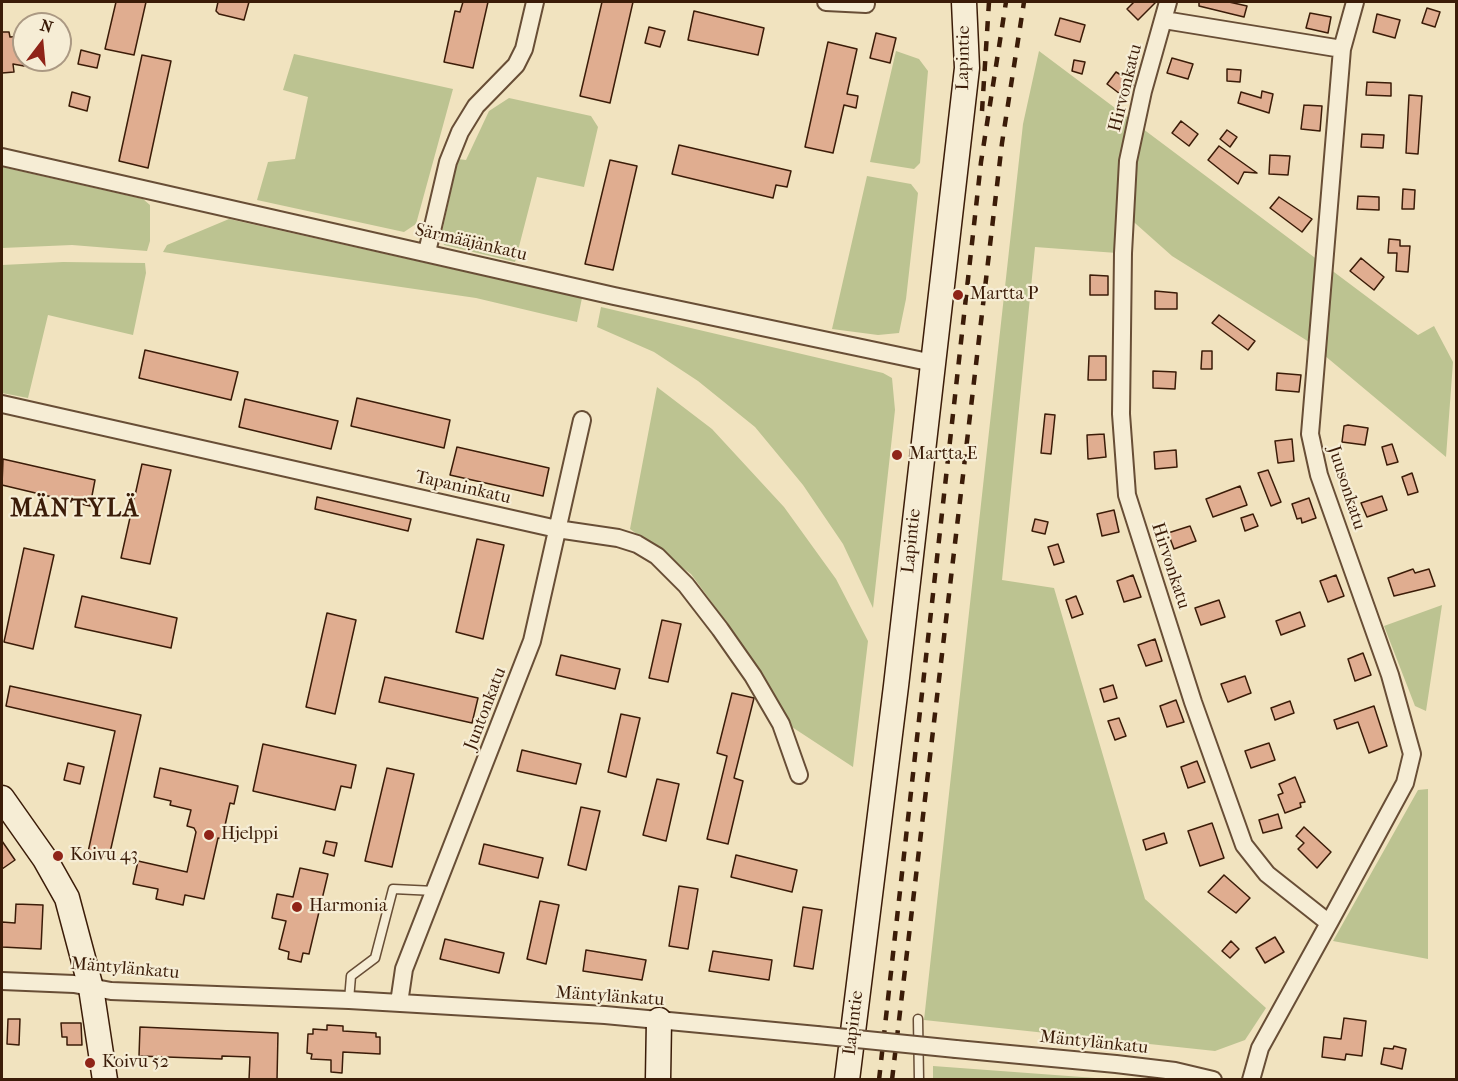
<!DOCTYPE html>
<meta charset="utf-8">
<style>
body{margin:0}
#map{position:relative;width:1458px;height:1081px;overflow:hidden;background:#f1e3bf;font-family:"IM FELL French Canon",serif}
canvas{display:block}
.frame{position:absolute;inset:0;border:3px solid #3b1c08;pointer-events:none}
.north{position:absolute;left:12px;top:12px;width:60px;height:60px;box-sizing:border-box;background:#f6edd5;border:2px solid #ab9983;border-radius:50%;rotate:16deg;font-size:16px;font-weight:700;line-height:24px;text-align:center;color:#3b1c08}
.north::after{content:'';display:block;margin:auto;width:21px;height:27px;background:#8f2418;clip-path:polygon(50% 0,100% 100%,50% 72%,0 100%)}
</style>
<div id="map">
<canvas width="1458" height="1081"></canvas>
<div class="frame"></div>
<div class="north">N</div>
</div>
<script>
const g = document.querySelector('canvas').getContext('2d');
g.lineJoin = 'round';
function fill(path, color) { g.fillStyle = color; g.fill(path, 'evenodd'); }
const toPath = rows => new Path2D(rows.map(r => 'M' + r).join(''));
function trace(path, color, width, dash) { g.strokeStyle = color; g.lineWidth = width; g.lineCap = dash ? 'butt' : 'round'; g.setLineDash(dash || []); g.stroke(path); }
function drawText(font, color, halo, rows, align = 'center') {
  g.font = font + ' "IM FELL French Canon",serif'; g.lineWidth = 4.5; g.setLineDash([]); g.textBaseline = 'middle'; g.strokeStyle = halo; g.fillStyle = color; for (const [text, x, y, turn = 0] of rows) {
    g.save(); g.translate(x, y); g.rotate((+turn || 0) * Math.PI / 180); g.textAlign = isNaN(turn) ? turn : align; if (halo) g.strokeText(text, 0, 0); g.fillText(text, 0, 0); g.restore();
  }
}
const green = toPath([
 [896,51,919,59,928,71,920,163,914,169,870,162],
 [1039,51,1418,335,1434,326,1453,362,1446,457,1306,340,1172,256,1118,208,1117,253,1035,247,1002,580,1054,588,1145,899,1266,1008,1245,1040,1215,1051,924,1020,1023,124],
 [294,54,453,89,416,224,404,232,257,200,268,162,295,159,308,97,283,90],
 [509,98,591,116,598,127,584,187,537,177,515,262,444,245,441,237,458,159,466,160,489,111],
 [2,167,143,199,150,205,150,241,147,251,72,245,2,248],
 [867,176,911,184,918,193,906,299,899,333,878,335,832,329],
 [229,219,582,298,577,322,476,298,163,252,167,245],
 [63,262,145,263,146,273,133,335,48,315,28,398,2,393,2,265],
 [601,307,883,373,892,378,895,410,873,608,843,544,803,485,755,427,698,381,654,352,597,327],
 [657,387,712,429,784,507,836,579,868,641,853,767,792,727,738,638,691,574,630,529],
 [1442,605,1436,645,1426,711,1415,706,1384,626],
 [1428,789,1428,959,1333,941,1418,790],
 [933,1066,1109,1079,933,1079]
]);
const building = toPath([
 [116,2,146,2,134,55,105,49,116,2],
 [218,2,249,2,244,20,219,14,216,11,218,2],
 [463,2,488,2,473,68,444,62,455,11,460,12,463,2],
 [602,2,633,2,610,103,580,96,602,2],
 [1134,2,1156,2,1138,20,1127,9,1134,2],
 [1199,2,1229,2,1247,6,1244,17,1199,6,1199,2],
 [1427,8,1440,12,1435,27,1422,23,1427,8],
 [694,11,764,28,758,55,688,40,694,11],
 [1310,13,1331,17,1328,33,1306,28,1310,13],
 [1377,14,1400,20,1395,38,1373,32,1377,14],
 [1060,18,1085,25,1080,42,1055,35,1060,18],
 [649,27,665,31,660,47,645,43,649,27],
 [2,32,9,32,10,37,24,36,24,66,13,64,14,72,2,73,2,32],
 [876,33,896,38,890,63,870,58,876,33],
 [828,42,857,49,847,94,858,96,856,108,844,105,833,153,805,147,828,42],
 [81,50,100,55,97,68,78,64,81,50],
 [142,55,171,61,148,168,119,161,142,55],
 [1172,58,1193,64,1188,79,1167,73,1172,58],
 [1074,60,1085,62,1082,74,1072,71,1074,60],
 [1227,69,1241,70,1240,82,1227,81,1227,69],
 [1116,72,1121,75,1124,72,1134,80,1131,83,1133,85,1124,97,1107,84,1116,72],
 [1367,82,1391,83,1391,96,1366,95,1367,82],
 [1262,91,1273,94,1269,113,1238,103,1241,92,1261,98,1262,91],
 [72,92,90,97,87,111,69,106,72,92],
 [1409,95,1422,96,1418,154,1406,153,1409,95],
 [1304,105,1322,106,1320,131,1301,129,1304,105],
 [1181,121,1198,134,1189,146,1172,133,1181,121],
 [1227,130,1237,137,1230,147,1220,139,1227,130],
 [1362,134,1384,135,1383,148,1361,147,1362,134],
 [679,145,791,171,787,187,776,185,773,198,672,174,679,145],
 [1219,146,1257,173,1244,172,1238,184,1208,160,1219,146],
 [1270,155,1290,156,1288,175,1269,174,1270,155],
 [610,160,637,166,613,270,585,264,610,160],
 [1403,189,1415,190,1414,209,1402,209,1403,189],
 [1358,196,1379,197,1379,210,1357,209,1358,196],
 [1279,197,1312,219,1302,232,1270,208,1279,197],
 [1389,239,1400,240,1400,246,1410,246,1408,272,1396,271,1397,253,1388,253,1389,239],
 [1361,258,1384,277,1374,290,1350,271,1361,258],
 [1090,275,1108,276,1108,295,1090,295,1090,275],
 [1155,291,1177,293,1177,309,1155,309,1155,291],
 [1219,315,1255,341,1248,350,1212,323,1219,315],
 [145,350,238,372,231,400,139,378,145,350],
 [1202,351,1212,351,1212,369,1201,369,1202,351],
 [1089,356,1106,356,1106,380,1088,380,1089,356],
 [1153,371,1176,372,1175,389,1153,388,1153,371],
 [1277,373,1301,375,1299,392,1276,390,1277,373],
 [357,398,450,420,444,448,351,426,357,398],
 [245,399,338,421,331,449,239,427,245,399],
 [1045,414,1055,415,1051,454,1041,453,1045,414],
 [1348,425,1368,428,1365,445,1342,442,1344,426,1348,425],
 [1104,434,1106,457,1088,459,1087,435,1104,434],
 [1292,439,1294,461,1278,463,1275,441,1292,439],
 [1392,444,1398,462,1387,465,1382,447,1392,444],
 [457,447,549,468,543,496,450,475,457,447],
 [1176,450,1177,467,1155,469,1154,452,1176,450],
 [3,459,95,480,90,506,2,485,3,459],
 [142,464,171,470,150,564,121,558,142,464],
 [1268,470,1281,502,1271,506,1258,473,1268,470],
 [1412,473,1418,492,1408,495,1402,477,1412,473],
 [1240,486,1247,505,1213,517,1206,499,1240,486],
 [1382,496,1387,510,1367,517,1361,503,1382,496],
 [317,497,411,519,408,531,315,509,317,497],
 [1309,498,1316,518,1302,523,1301,518,1297,519,1292,504,1309,498],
 [1114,510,1119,532,1102,536,1097,514,1114,510],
 [1253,514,1258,526,1245,531,1241,518,1253,514],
 [1035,519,1048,522,1045,534,1032,531,1035,519],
 [1190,526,1196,541,1174,549,1168,533,1190,526],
 [477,539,504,545,483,639,456,632,477,539],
 [1058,544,1064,562,1054,565,1048,547,1058,544],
 [24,548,54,555,33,649,4,642,24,548],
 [1413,569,1415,573,1429,569,1435,586,1394,596,1388,578,1413,569],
 [1133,575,1141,597,1124,602,1117,581,1133,575],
 [1336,575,1344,596,1328,602,1320,581,1336,575],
 [82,596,177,618,171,648,75,627,82,596],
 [1076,596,1083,614,1072,618,1066,600,1076,596],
 [1219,600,1225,617,1201,625,1195,608,1219,600],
 [1300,612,1305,626,1281,635,1276,621,1300,612],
 [327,613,356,620,335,714,306,707,327,613],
 [662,620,681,624,668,682,649,678,662,620],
 [1155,639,1162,661,1146,666,1138,645,1155,639],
 [1363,653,1371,675,1355,681,1348,659,1363,653],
 [561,655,620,669,615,689,556,675,561,655],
 [1245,676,1251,693,1228,702,1221,684,1245,676],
 [385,677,478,698,472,723,379,702,385,677],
 [1113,685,1117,698,1104,702,1100,689,1113,685],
 [10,686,141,715,109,857,88,852,115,731,6,706,10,686],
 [732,693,754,698,734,778,743,781,728,844,707,839,727,756,717,753,732,693],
 [1176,700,1184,722,1167,727,1160,706,1176,700],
 [1290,701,1294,713,1275,720,1271,708,1290,701],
 [1374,706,1387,746,1369,753,1358,722,1337,729,1334,720,1374,706],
 [621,714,640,718,626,777,608,772,621,714],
 [1119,718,1126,736,1115,740,1108,721,1119,718],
 [1269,743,1275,760,1251,768,1245,751,1269,743],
 [263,744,356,765,351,788,341,786,335,810,253,791,263,744],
 [522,750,581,764,576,784,517,771,522,750],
 [1197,761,1205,782,1188,788,1181,767,1197,761],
 [68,763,84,767,80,784,64,780,68,763],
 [160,768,238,786,234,804,230,803,222,839,218,838,204,899,185,895,183,905,156,899,158,889,133,884,138,861,187,872,196,832,194,828,187,826,191,810,170,805,171,801,154,797,160,768],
 [387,768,414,774,392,867,365,861,387,768],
 [1295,777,1305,802,1300,803,1301,807,1285,813,1278,795,1283,793,1279,784,1295,777],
 [657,779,679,784,666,841,643,835,657,779],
 [581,807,600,811,586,870,568,865,581,807],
 [1278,814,1282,828,1263,833,1259,820,1278,814],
 [1212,823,1224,858,1200,866,1188,831,1212,823],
 [1304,827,1331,852,1317,868,1298,849,1304,843,1296,836,1304,827],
 [1164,833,1167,843,1146,850,1143,840,1164,833],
 [2,841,15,860,2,869,2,841],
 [326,841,337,843,334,856,323,853,326,841],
 [484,844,543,858,538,878,479,864,484,844],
 [736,855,797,870,792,892,731,877,736,855],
 [300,868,328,874,309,954,303,953,301,962,288,959,289,952,279,949,286,921,272,918,277,894,293,897,300,868],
 [1224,875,1250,898,1236,913,1208,892,1224,875],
 [679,886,698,889,688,949,669,946,679,886],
 [540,901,559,905,546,964,527,959,540,901],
 [16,904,43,905,41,949,2,947,2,922,15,923,16,904],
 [803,907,822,910,813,969,794,966,803,907],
 [1275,937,1284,952,1265,963,1256,948,1275,937],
 [445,939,504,953,499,973,440,959,445,939],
 [1231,941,1239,949,1230,958,1222,951,1231,941],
 [586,950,646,960,642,980,583,971,586,950],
 [713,951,772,960,769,980,709,971,713,951],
 [1344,1018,1366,1021,1362,1056,1346,1054,1345,1060,1322,1057,1324,1037,1341,1039,1344,1018],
 [8,1019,20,1019,19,1045,7,1044,8,1019],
 [61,1023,81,1023,82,1045,67,1045,67,1037,62,1037,61,1023],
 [327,1025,343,1026,343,1031,376,1033,376,1037,380,1037,380,1054,343,1052,342,1073,331,1072,331,1060,311,1059,312,1054,307,1053,308,1034,313,1034,313,1029,327,1030,327,1025],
 [140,1027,278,1033,277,1080,249,1080,250,1057,222,1056,222,1059,139,1056,140,1027],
 [1394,1046,1406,1049,1402,1069,1381,1064,1384,1048,1393,1049,1394,1046]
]);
const lane = toPath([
 [349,1000,351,976,375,958,393,889,435,891],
 [918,1019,919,1080]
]);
const street = toPath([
 [826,2,866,4],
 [1168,2,1143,91,1128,161,1123,253,1121,414,1127,495,1193,702,1244,845,1267,874,1329,923,1260,1048,1251,1080],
 [1164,20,1342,49],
 [2,157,614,296,933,363],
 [427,252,448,162,460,132,476,106,516,65,524,49,535,2],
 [2,404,557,529,618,538,637,544,657,556,686,585,720,629,753,676,781,724,799,775],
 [1329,923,1405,783,1412,754,1390,675,1319,475,1310,434,1342,49,1355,2],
 [2,981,74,984,111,991,349,1000,605,1015,817,1035],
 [399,1003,404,969,532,641,582,420],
 [956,1049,1116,1064,1175,1071,1213,1080]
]);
const secondary = toPath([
 [2,798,45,859,67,898,91,988,105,1080],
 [658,1080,659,1020],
 [847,1080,896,686,967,68,964,2]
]);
const rail = toPath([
 [982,111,989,2],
 [879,1080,981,162,1006,2],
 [892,1080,1002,143,1024,2]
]);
const streetBridge = toPath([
 [817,1035,956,1049]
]);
const markers = [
 [958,295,6,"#8f2418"],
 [897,455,6,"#8f2418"],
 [209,835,6,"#8f2418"],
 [58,856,6,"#8f2418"],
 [297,907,6,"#8f2418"],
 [90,1063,6,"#8f2418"]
];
const streetNames = [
 ["Lapintie",964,58,-89],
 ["Hirvonkatu",1126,88,-76],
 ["Särmääjänkatu",471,243,13],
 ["Tapaninkatu",463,488,13],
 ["Juusonkatu",1346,488,72],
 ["Lapintie",912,541,-84],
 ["Hirvonkatu",1170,566,72],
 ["Juntonkatu",486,709,-69],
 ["Mäntylänkatu",125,969,5],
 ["Mäntylänkatu",610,997,4],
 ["Lapintie",854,1023,-83],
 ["Mäntylänkatu",1094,1043,6]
];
const poiNames = [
 ["Martta P",970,295],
 ["Martta E",909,455],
 ["Hjelppi",221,835],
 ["Koivu 43",70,856],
 ["Harmonia",309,907],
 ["Koivu 52",102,1063]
];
const districtNames = [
 ["MÄNTYLÄ",75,510]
];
fill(green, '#bcc391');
fill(building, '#e0ad90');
trace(building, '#3b1c08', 1.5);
trace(lane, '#684e36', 11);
trace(street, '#684e36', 20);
trace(secondary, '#3b1c08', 27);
trace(lane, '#f6edd5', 8);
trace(street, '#f6edd5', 16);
trace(secondary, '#f6edd5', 24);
trace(rail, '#3b1c08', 4.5, [10, 10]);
trace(streetBridge, '#684e36', 20, []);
trace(streetBridge, '#f6edd5', 16);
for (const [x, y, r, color] of markers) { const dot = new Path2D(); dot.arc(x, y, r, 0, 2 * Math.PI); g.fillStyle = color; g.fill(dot); trace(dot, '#f6edd5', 2); }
drawText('18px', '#3b1c08', '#f6edd5', streetNames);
drawText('18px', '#3b1c08', '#f6edd5', poiNames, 'left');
g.letterSpacing = '1.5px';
drawText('bold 24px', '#3b1c08', '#f6edd5', districtNames);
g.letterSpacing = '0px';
</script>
